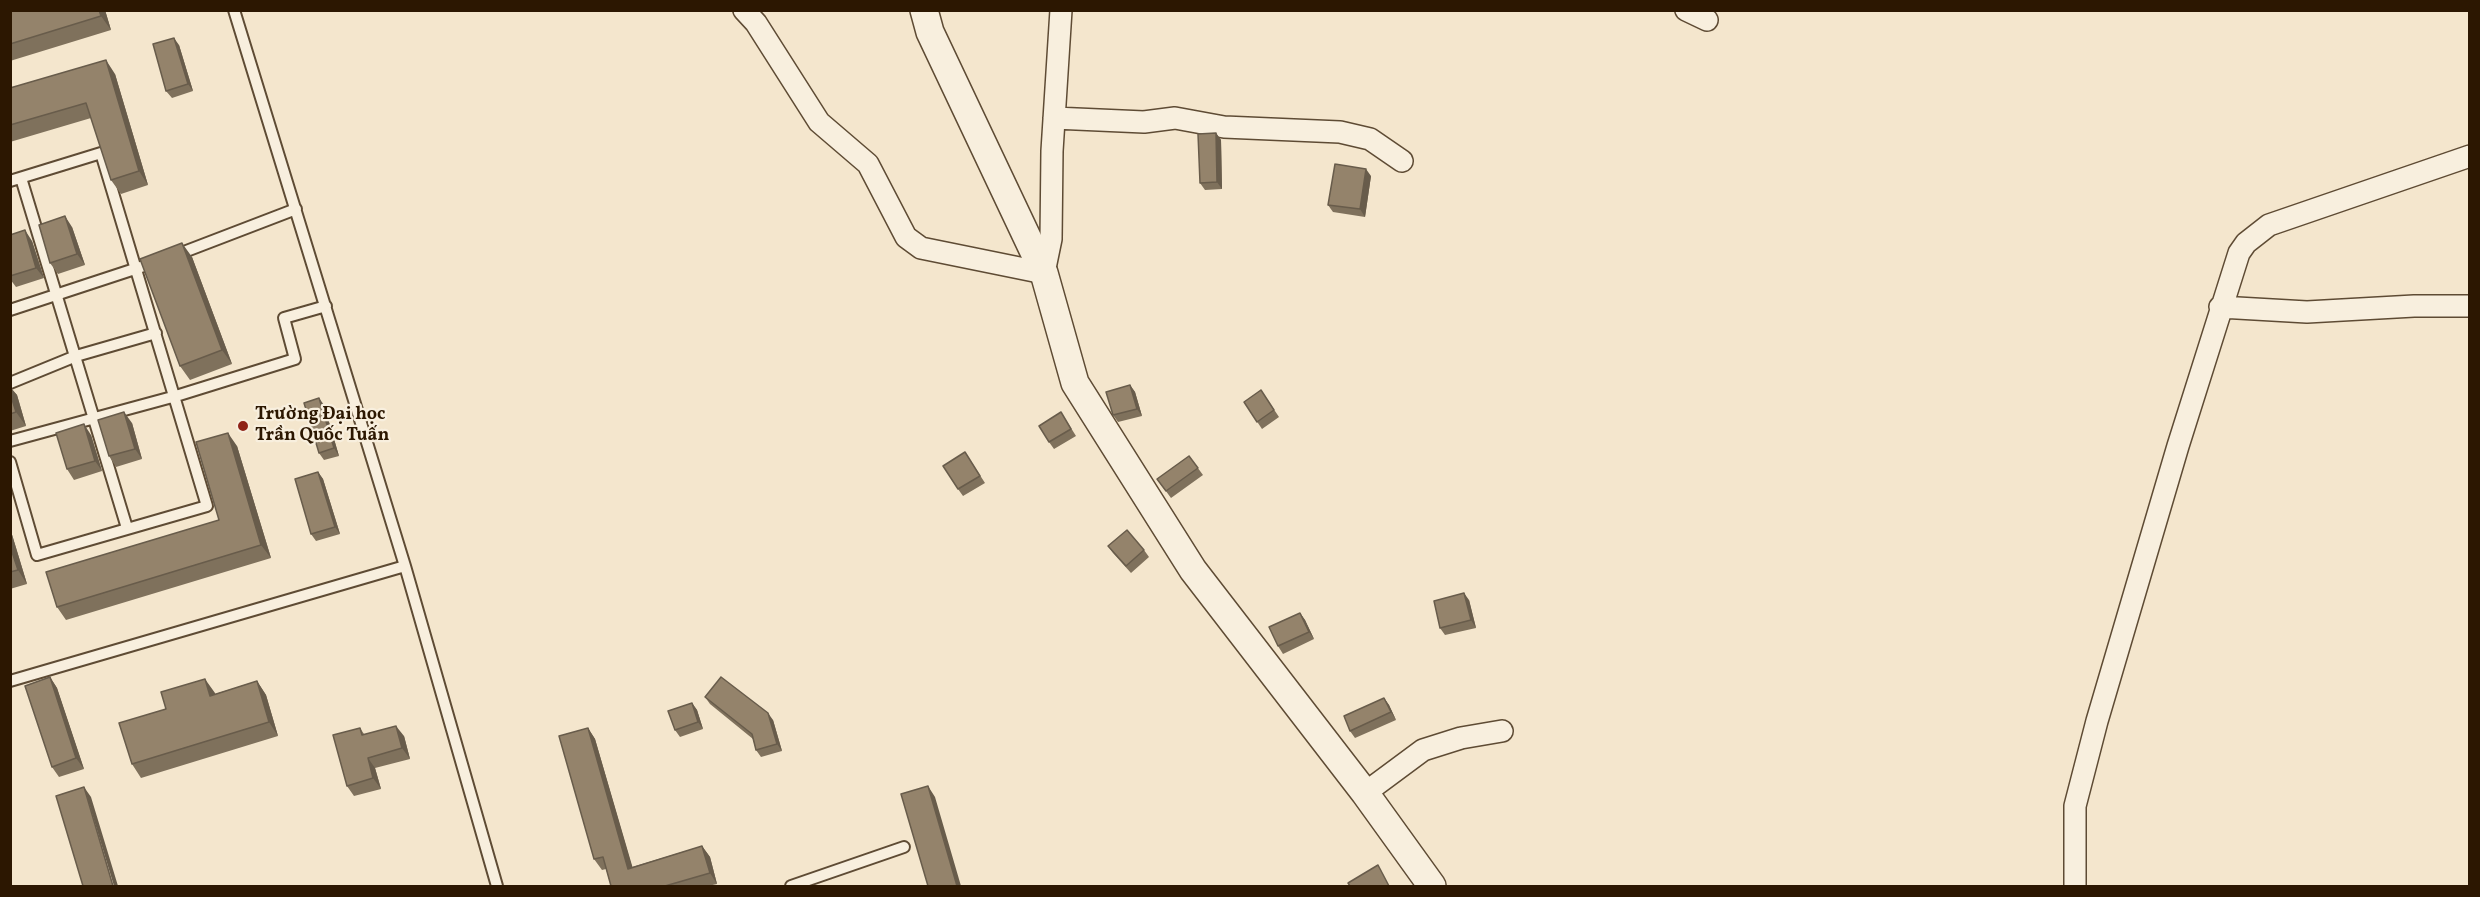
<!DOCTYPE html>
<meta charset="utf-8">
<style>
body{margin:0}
#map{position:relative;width:2480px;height:897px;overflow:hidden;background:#f4e6cd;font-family:Vollkorn,serif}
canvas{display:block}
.frame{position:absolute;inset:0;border:12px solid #2c1701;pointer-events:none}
</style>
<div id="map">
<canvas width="2480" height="897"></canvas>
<div class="frame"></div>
</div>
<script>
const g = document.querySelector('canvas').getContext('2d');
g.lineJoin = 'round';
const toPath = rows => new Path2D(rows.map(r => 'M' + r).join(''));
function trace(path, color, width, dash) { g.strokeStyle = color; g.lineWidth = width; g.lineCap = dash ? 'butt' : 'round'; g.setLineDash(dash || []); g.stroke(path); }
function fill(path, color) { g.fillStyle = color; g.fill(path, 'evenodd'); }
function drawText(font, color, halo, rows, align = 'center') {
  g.font = font + ' Vollkorn,serif'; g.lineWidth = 4.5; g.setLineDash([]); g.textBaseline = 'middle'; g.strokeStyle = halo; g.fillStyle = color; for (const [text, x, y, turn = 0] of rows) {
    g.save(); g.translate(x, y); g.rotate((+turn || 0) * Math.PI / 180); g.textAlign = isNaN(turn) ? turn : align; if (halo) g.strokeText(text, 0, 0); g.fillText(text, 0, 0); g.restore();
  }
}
const service = toPath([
 [234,10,405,566,497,886],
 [21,178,127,528],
 [10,181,101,153,207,506,37,555,10,462],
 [176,255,296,209],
 [10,310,156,262],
 [10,383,76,356,156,333],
 [10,441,176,396,295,359,284,318,326,306],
 [10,681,405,566],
 [791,886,904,847]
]);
const minor = toPath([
 [744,10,756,23,819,122,868,164,906,237,921,248,1044,273,1051,239,1052,151,1061,10],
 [1686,10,1707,20],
 [1054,118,1144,122,1175,118,1224,127,1340,132,1370,139,1402,161],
 [2220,307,2307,312,2414,306,2470,306],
 [1365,793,1423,750,1461,738,1502,731],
 [2075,886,2075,806,2097,721,2178,446,2239,253,2246,243,2269,225,2470,156]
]);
const tertiary = toPath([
 [924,10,930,32,1044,273,1075,383,1193,570,1365,793,1432,886]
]);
const wall = toPath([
 [10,10,105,10,111,30,10,61],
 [179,45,193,91,172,98,166,91],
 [115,74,148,185,121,194,111,180,91,118,10,142,10,88],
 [1216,133,1221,140,1222,189,1205,190,1200,183],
 [1371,176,1365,217,1333,212,1328,205],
 [72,227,85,265,58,274,50,263],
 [10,235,32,241,44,278,16,287,10,279],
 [192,257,232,364,190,380,180,366],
 [1130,385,1135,392,1142,416,1118,422,1113,415],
 [10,387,17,395,26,426,10,431],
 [1261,390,1279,417,1262,429,1244,402],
 [324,405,339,456,324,460,319,453],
 [1061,412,1076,436,1054,449,1049,442],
 [132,423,142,459,116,467,109,456],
 [91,435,102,471,74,480,67,469],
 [237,446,271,558,66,620,57,607,219,520],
 [965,452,985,483,963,496,958,489],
 [1189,456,1203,475,1171,498,1157,479],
 [318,472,323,479,340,534,316,541,311,534],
 [10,528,27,584,10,589],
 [1108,546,1144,550,1149,557,1131,573,1113,553],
 [1469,600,1476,628,1445,635,1440,628],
 [1300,613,1305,620,1314,639,1283,654,1278,646],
 [50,677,57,688,84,769,59,777,52,767],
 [257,681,266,695,278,736,141,778,132,764,215,694],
 [705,697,773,720,782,751,761,757,756,750,753,739,710,704],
 [1384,698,1389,705,1396,720,1355,738,1350,731],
 [692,703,697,710,703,729,680,737,675,730],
 [360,728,364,734,404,736,410,759,375,768,381,789,354,796,347,786],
 [588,728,595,739,632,867,702,846,710,857,717,884,708,886,611,886,606,869,602,870,594,859]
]);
const shadedWall = toPath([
 [99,10,105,10,111,30,101,16],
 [174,38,179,45,193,91,188,84],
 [106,60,115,74,148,185,139,171],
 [1216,133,1221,140,1222,189,1217,182],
 [1366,169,1371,176,1365,217,1360,209],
 [65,216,72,227,85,265,77,254],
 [25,230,32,241,44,278,36,268],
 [182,243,192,257,232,364,222,350],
 [1130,385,1135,392,1142,416,1137,409],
 [10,387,17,395,26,426,16,412,10,393],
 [319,398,324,405,339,456,334,448],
 [124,412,132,423,142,459,135,449],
 [84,424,91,435,102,471,95,461],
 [228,433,237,446,271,558,261,545],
 [318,472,323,479,340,534,335,527],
 [10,528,27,584,18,570,10,546],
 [1464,593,1469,600,1476,628,1471,620],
 [1300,613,1305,620,1314,639,1309,632],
 [50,677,57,688,84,769,76,758],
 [205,679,215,693,220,709,210,696],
 [257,681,266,695,278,736,269,722],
 [1384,698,1389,705,1396,720,1391,712],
 [692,703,697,710,703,729,698,722],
 [768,713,773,720,782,751,777,744],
 [396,726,404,736,410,759,402,748],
 [588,728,595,739,636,879,628,869],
 [368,758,375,768,381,789,373,778],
 [928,786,935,797,961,886,957,886],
 [84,787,91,797,118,886,114,886],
 [702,846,710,857,717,884,710,873]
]);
const building = toPath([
 [10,10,99,10,101,16,10,44,10,10],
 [174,38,188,84,166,91,153,44,174,38],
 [106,60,139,171,111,180,86,103,10,125,10,88,106,60],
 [1216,133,1217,182,1200,183,1198,134,1216,133],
 [1335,164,1366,169,1360,209,1328,205,1335,164],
 [65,216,77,254,50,263,39,225,65,216],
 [25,230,36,268,10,276,10,235,25,230],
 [182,243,222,350,180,366,140,259,182,243],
 [1130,385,1137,409,1113,415,1106,392,1130,385],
 [1261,390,1274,410,1257,422,1244,402,1261,390],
 [10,393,16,412,10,414,10,393],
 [319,398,334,448,319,453,304,403,319,398],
 [124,412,135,449,109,456,98,420,124,412],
 [1061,412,1071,429,1049,442,1039,426,1061,412],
 [84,424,95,461,67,469,56,433,84,424],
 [228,433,261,545,57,607,46,572,219,520,196,442,228,433],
 [965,452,980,476,958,489,943,466,965,452],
 [1189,456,1198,468,1166,491,1157,479,1189,456],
 [318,472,335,527,311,534,295,479,318,472],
 [1127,530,1144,550,1126,566,1108,546,1127,530],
 [10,546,18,570,10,572,10,546],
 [1464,593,1471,620,1440,628,1434,601,1464,593],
 [1300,613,1309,632,1278,646,1269,627,1300,613],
 [50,677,76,758,52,767,25,686,50,677],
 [721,677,768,713,777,744,756,750,752,734,705,697,721,677],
 [205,679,210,696,257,681,269,722,132,764,119,723,166,709,161,692,205,679],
 [1384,698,1391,712,1350,731,1344,716,1384,698],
 [692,703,698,722,675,730,668,711,692,703],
 [396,726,402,748,368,758,373,778,347,786,333,735,360,728,362,735,396,726],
 [588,728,628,869,702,846,710,873,665,886,611,886,603,857,594,859,559,736,588,728],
 [928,786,957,886,928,886,901,794,928,786],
 [84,787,113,886,83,886,56,796,84,787],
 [1378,865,1389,886,1350,886,1348,883,1378,865]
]);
const markers = [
 [243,426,6,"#8f2418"]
];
const poiNames = [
 ["Trường Đại học",255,416],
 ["Trần Quốc Tuấn",255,437]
];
trace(service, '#5e4b34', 14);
trace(minor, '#5e4b34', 24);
trace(tertiary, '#5e4b34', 30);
trace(service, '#f8efde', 10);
trace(minor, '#f8efde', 21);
trace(tertiary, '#f8efde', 27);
fill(wall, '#7f715c');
fill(shadedWall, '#685c4b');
fill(building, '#94836b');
trace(building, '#685c4b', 1.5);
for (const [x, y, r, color] of markers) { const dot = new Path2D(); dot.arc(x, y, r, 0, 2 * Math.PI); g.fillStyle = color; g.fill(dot); trace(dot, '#f8efde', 2); }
drawText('bold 18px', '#2c1701', '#f8efde', poiNames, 'left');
</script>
